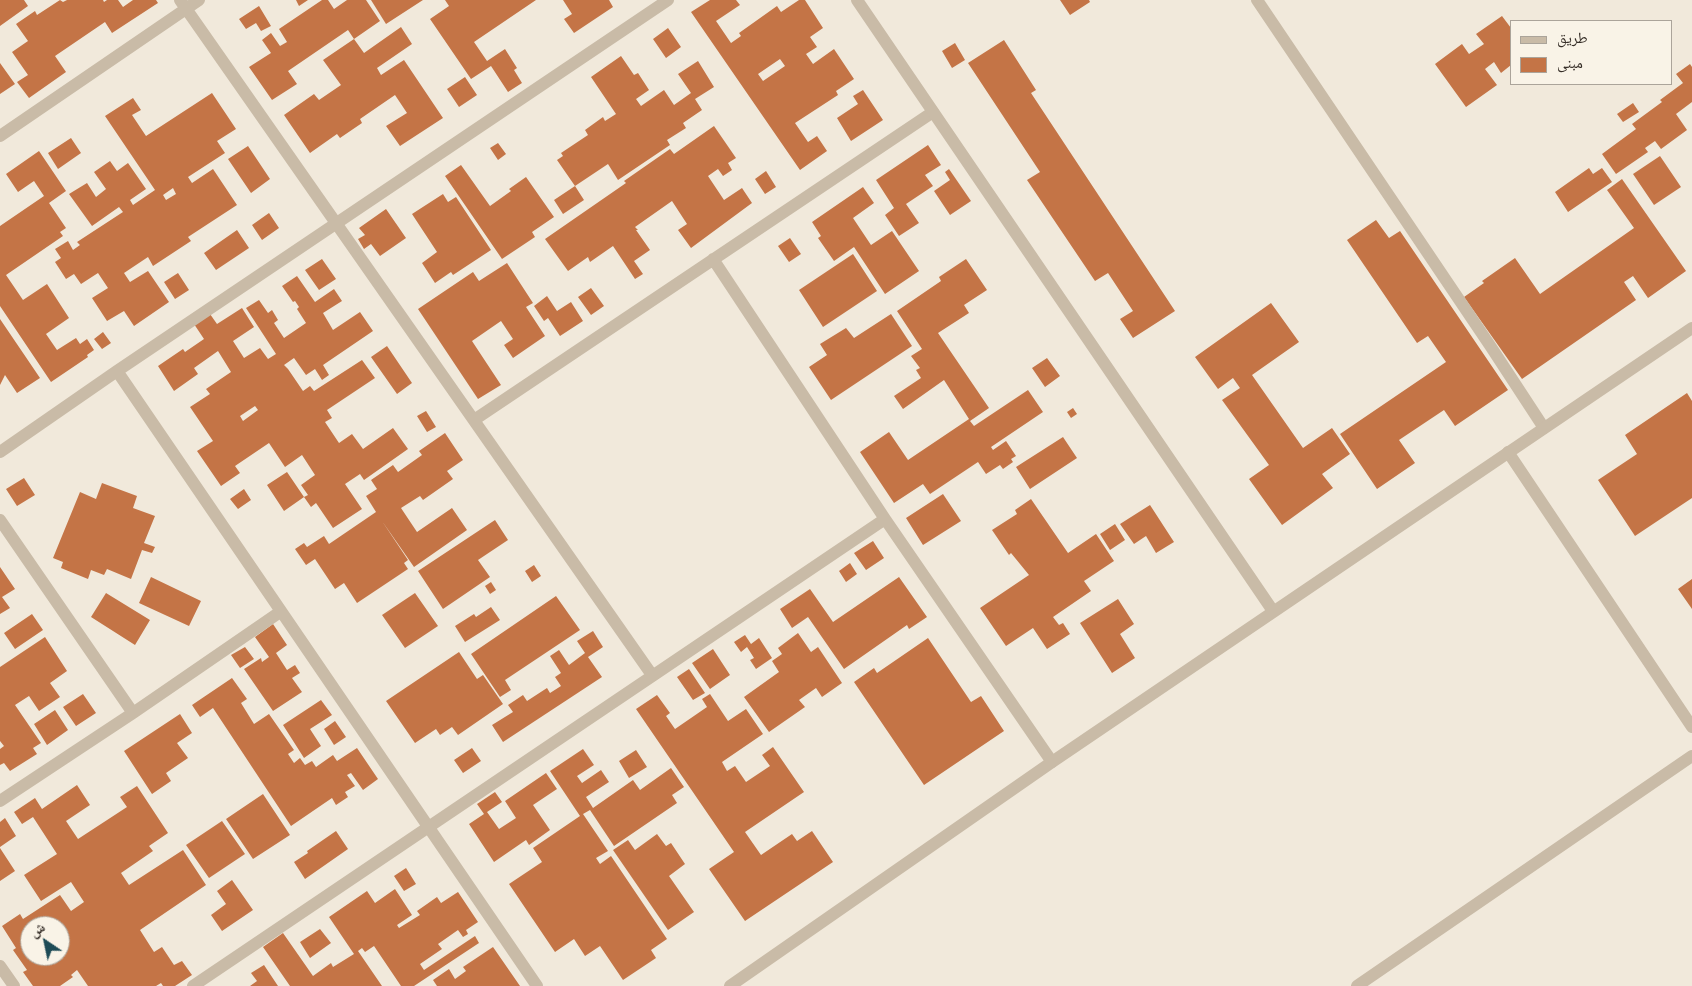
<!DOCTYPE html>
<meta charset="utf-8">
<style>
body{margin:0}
#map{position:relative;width:1692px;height:986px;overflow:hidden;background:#f1e9db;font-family:Commissioner,"Noto Naskh Arabic",sans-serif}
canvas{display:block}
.legend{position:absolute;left:1510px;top:20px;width:162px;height:65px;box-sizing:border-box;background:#f9f3e7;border:1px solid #aba49a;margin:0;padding:6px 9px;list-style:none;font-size:15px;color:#352d27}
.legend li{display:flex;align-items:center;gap:10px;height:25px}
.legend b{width:25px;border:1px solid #aba49a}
.north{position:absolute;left:20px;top:916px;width:50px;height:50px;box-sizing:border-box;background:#f9f3e7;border:1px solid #aba49a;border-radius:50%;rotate:326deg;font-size:14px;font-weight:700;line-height:20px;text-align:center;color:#352d27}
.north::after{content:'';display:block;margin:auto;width:18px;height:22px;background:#1e4b56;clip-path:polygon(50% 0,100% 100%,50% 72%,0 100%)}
</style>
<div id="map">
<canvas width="1692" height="986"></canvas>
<ul class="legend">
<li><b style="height:6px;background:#c9bba7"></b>طريق</li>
<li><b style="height:14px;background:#c47446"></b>مبنى</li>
</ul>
<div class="north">ش</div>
</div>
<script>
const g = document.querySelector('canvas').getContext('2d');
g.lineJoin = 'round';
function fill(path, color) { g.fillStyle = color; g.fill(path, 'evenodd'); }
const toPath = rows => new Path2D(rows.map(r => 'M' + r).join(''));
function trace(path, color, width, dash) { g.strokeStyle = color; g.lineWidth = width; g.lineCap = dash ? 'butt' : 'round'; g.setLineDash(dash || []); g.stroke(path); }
const building = toPath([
 [0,0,24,0,28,6,0,26],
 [60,0,63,2,67,0,103,0,104,2,107,0,118,0,123,7,133,0,156,0,158,3,112,33,105,22,55,56,66,72,29,98,17,82,28,75,12,52,28,41,16,24,35,11,37,15],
 [296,0,308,0,299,6],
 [322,0,328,0,334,9,347,0,366,0,380,21,354,39,348,30,288,71,297,84,272,100,249,67,271,53,262,40,271,33,280,46,287,42,279,29],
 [371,0,423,0,386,24],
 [445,0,536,0,474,42,487,61,505,49,517,68,514,70,522,83,508,92,491,66,471,79,430,19,449,6],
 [563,0,609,0,613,7,574,33,564,19,572,14],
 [710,0,736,0,740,5,716,21,731,43,741,36,739,33,777,6,781,12,799,0,805,0,823,28,810,37,817,47,806,54,813,64,834,49,854,79,836,91,838,95,795,123,808,142,817,136,827,151,800,170,691,12],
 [780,59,785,66,763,81,758,74],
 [1060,0,1089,0,1090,2,1070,15],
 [259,6,271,26,261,31,256,23,246,29,239,19],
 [1502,16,1511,28,1511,65,1501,73,1494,62,1485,69,1497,85,1466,107,1435,64,1462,44,1469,54,1484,44,1476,34],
 [401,27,412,44,377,68,381,75,404,60,443,118,400,146,386,126,407,113,395,95,360,119,362,123,340,138,337,134,310,153,284,115,314,94,319,100,341,85,323,60,354,39,364,53],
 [668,28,681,47,666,58,653,39],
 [1004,40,1036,90,1031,93,1175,311,1133,338,1120,319,1133,311,1108,273,1095,281,1027,180,1040,172,968,63],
 [955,43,965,60,952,68,942,51],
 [621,56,634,75,638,73,649,90,636,99,641,106,664,90,674,105,691,93,678,74,698,61,714,87,695,99,702,110,683,123,686,128,667,140,670,145,618,180,608,164,575,186,557,160,563,156,561,153,588,135,585,130,603,117,605,121,616,114,591,77],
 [0,63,15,84,0,94],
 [1690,64,1692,67,1692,102,1676,114,1687,130,1661,149,1655,141,1645,148,1648,152,1616,174,1602,154,1636,129,1632,124,1662,102,1660,100,1683,83,1676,74],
 [465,77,477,95,459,107,447,89],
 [863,90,883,120,851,141,837,118,858,104,853,96],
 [212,93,236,129,217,141,225,153,188,177,192,183,213,169,237,205,188,237,191,241,153,266,148,257,124,273,130,282,148,271,169,302,134,326,124,311,107,321,92,298,108,288,98,273,81,284,74,274,66,279,55,262,61,258,55,249,68,241,73,250,80,245,77,242,123,212,119,207,92,226,69,194,87,183,96,197,106,189,94,172,110,161,117,171,128,163,146,189,130,200,133,205,155,190,105,116,133,98,141,110,132,115,146,136],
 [173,188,176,194,166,200,163,195],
 [1633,103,1639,112,1623,122,1617,114],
 [714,126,736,158,728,163,732,170,723,176,718,169,708,176,724,200,742,188,752,203,691,248,678,230,687,224,672,201,635,227,638,230,636,230,650,250,634,261,643,274,635,279,613,246,590,262,588,257,568,271,545,239,626,183,624,181,670,149,674,154],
 [71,138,81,153,58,169,48,153],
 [498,143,506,154,498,160,490,148],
 [928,145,941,165,925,175,933,186,906,204,919,223,899,236,885,215,894,208,876,180],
 [248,146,270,179,251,193,228,159],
 [39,151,66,191,49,203,66,228,60,232,63,236,6,275,23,300,47,284,69,318,46,334,57,350,76,338,80,344,87,339,94,350,87,355,88,357,51,382,0,306,0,226,44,196,34,181,18,192,6,174],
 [1660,156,1681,187,1654,205,1633,174],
 [461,165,490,206,511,191,509,189,526,177,554,217,532,232,535,237,502,259,445,176],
 [1589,168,1593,174,1602,168,1612,182,1568,212,1555,192],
 [949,169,971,201,950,215,934,191,950,180,945,172],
 [766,171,776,187,765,194,755,179],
 [1622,179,1686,271,1648,298,1633,276,1624,282,1636,300,1522,379,1464,297,1484,283,1482,281,1515,258,1540,294,1634,228,1607,190],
 [575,186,584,200,563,214,554,200],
 [863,187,874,203,853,218,871,245,892,231,919,271,885,294,854,247,834,261,818,238,821,236,812,222],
 [443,194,448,202,456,197,491,250,453,275,451,272,435,283,422,263,437,252,412,214],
 [386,209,406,238,380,256,371,244,364,249,358,239,365,235,359,228],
 [269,213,279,228,262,240,252,225],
 [1376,220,1389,238,1400,231,1508,390,1455,426,1444,410,1399,440,1415,463,1377,489,1340,434,1446,362,1428,336,1417,343,1347,240],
 [237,230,249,248,216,270,204,253],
 [790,238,801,254,789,262,778,246],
 [853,254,877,291,823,327,799,290],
 [322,259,336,279,319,290,305,270],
 [966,259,987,290,964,305,969,313,938,333,989,408,970,421,974,426,1028,390,1043,412,991,447,993,450,1006,441,1016,456,1011,459,1013,462,1003,469,1000,465,986,474,978,462,930,494,923,484,894,503,860,452,889,432,908,460,969,419,944,380,903,409,894,396,921,378,916,370,920,368,911,356,922,349,897,311,941,281,939,277],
 [507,263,533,303,526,307,545,336,513,358,504,345,513,339,501,321,472,341,501,385,478,399,418,309,473,272,479,281],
 [178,273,189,290,175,299,164,282],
 [297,276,315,302,334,289,342,301,323,313,333,330,360,312,373,331,323,365,329,375,322,380,315,369,306,375,294,358,284,365,288,369,303,391,310,386,314,391,362,360,375,378,327,410,332,418,325,422,339,443,352,434,363,449,393,428,408,449,364,480,360,474,345,484,362,509,333,528,316,503,311,507,304,497,284,511,267,485,287,472,304,497,308,495,301,485,315,475,302,455,285,467,269,443,235,466,240,473,221,486,197,451,213,441,190,407,210,394,206,389,231,372,218,351,194,368,198,374,174,391,158,366,183,349,185,352,204,339,194,324,210,314,217,324,242,308,254,327,233,341,244,358,260,348,268,359,276,354,246,308,259,300,268,313,272,310,278,320,274,323,284,338,306,323,297,309,299,307,295,301,293,302,282,286],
 [255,406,258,410,243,421,240,416],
 [591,288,604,306,591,315,578,297],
 [547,296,557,311,571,302,583,321,560,336,548,318,544,321,534,306],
 [1271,303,1299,342,1252,375,1303,448,1332,428,1350,454,1322,474,1333,488,1282,525,1249,479,1269,465,1222,400,1240,388,1233,378,1218,389,1195,357],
 [891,314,912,346,831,400,809,367,827,355,820,344,846,328,854,338],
 [0,319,40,378,17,393,5,375,0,385],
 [103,332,111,343,102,349,94,339],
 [387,346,412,383,397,394,371,357],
 [1047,358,1060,376,1045,387,1032,368],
 [1687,393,1692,401,1692,498,1635,536,1598,480,1637,454,1625,435],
 [1073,408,1077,414,1071,418,1067,412],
 [426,411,436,427,427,432,417,416],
 [445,433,463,460,447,471,453,479,423,500,420,496,401,508,417,532,452,508,467,530,414,567,382,521,408,560,404,563,408,569,357,603,344,583,335,589,315,559,306,565,295,549,304,543,307,547,324,536,329,544,376,512,366,496,377,489,371,480,393,465,398,472,422,455,419,451],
 [1063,437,1077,458,1030,489,1016,467],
 [24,478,35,495,17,506,6,489],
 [102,483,137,496,133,508,155,516,144,543,155,547,152,553,142,550,131,579,107,569,104,575,91,570,88,579,61,568,63,562,53,558,80,492,96,499],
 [244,489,251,500,238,509,230,499],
 [943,494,961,521,923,545,906,518],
 [1031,499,1068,553,1096,534,1114,561,1084,581,1091,591,1053,617,1059,625,1063,623,1070,634,1047,649,1033,628,1006,646,980,608,1029,575,1011,553,1009,555,992,530,1017,514,1015,510],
 [1150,505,1174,542,1156,553,1146,536,1134,544,1120,524],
 [495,520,508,540,478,560,490,577,443,609,418,571],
 [1115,524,1125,540,1110,550,1100,534],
 [873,541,884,558,866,570,854,553],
 [850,563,857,574,846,582,839,571],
 [534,565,541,576,532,582,525,571],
 [0,567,15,589,2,597,10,608,0,614],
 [151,577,201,601,189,626,139,603],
 [899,577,927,617,909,629,907,625,844,669,808,617,792,628,780,609,810,589,833,622],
 [1692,579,1692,609,1678,589],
 [491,582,496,590,490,594,485,586],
 [106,593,150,620,135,645,91,617],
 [415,593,438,626,405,648,382,615],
 [556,596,580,630,505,680,511,690,500,697,471,654],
 [1118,599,1134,624,1120,634,1135,658,1112,673,1080,623],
 [491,607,500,620,465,642,455,626,474,614,476,617],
 [32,614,43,630,15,649,4,633],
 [273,624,287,645,276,653,287,670,295,665,300,673,292,678,302,692,273,711,244,669,261,658,262,662,269,657,255,637],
 [593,631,603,647,588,657,602,677,503,742,492,725,513,712,508,705,523,695,527,701,547,688,550,693,561,686,555,677,561,673,550,656,559,650,569,665,585,653,577,641],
 [798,633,811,652,818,647,842,683,822,697,816,688,799,700,805,707,769,732,744,697,779,672,772,661,782,654,778,648],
 [745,635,751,644,759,638,772,658,756,669,750,660,754,658,747,647,741,652,734,642],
 [45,637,67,671,50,683,60,697,39,711,29,696,15,705,41,743,33,748,37,754,10,771,4,763,0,765,0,749,4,746,0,741,0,667],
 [928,638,971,702,981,696,1004,731,924,785,854,682,874,668,877,673],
 [245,647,254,659,240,668,231,655],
 [713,649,730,675,710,689,692,663],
 [459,652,477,679,483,675,503,704,458,735,452,727,440,735,436,729,415,743,386,701],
 [689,669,705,693,693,700,677,677],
 [232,678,247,699,241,703,254,724,269,714,294,750,288,754,294,763,300,758,305,765,312,761,316,767,333,755,337,761,357,748,378,779,363,790,351,773,347,775,355,786,345,792,348,797,336,805,332,798,291,826,213,708,200,717,192,705],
 [83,694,96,713,76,726,63,707],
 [710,694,728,721,746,709,763,734,722,762,727,771,735,766,746,782,770,766,762,755,773,747,804,792,745,832,761,855,792,834,797,841,812,831,833,862,745,921,709,869,734,852,636,709,657,695,670,713,666,716,675,729,707,707,702,699],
 [321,700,332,715,310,729,321,746,304,758,283,725],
 [55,710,68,730,47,745,34,724],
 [180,714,192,733,177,743,188,758,166,773,171,781,152,794,124,751],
 [335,721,346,737,334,745,324,729],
 [472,748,481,761,463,773,454,760],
 [583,749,594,765,577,776,582,783,601,770,609,782,586,797,593,808,633,780,640,790,671,768,684,787,672,795,677,803,614,846,590,810,583,814,608,851,596,858,600,864,611,856,667,939,651,950,656,958,623,980,600,946,585,956,574,939,555,952,509,884,542,862,533,848,580,816,550,771],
 [636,750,647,767,629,778,619,761],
 [546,773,557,789,533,805,550,830,529,845,526,840,494,862,469,824,484,814,477,804,495,792,502,802,487,812,499,829,516,818,505,801],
 [77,785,90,805,66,821,78,839,127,807,120,797,137,786,168,833,149,846,153,851,121,873,129,885,183,850,206,885,140,930,154,952,162,947,174,965,182,961,192,975,175,986,163,986,161,983,156,986,88,986,77,970,71,975,73,977,60,986,33,986,23,972,27,970,13,950,16,948,2,926,20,914,23,919,60,895,71,911,84,902,71,882,41,901,24,875,57,854,33,817,22,824,14,812,35,798,42,809],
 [30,926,60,926,60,956,30,956],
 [263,794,290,835,253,859,226,819],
 [5,818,16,836,0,847,0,822],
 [222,821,245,854,209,878,186,845],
 [336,831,348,849,305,879,294,862,308,853,307,851],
 [657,834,666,846,671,843,685,864,669,876,694,912,668,930,613,850,628,840,635,850],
 [0,848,15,871,0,881],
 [406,868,416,884,404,891,394,876],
 [232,880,253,910,222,931,211,915,226,904,217,891],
 [395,889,412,915,397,925,399,928,420,915,417,911,437,897,441,903,458,892,478,922,466,930,468,934,463,937,458,930,438,944,442,949,420,964,424,970,475,936,479,943,414,986,401,986,374,946,365,952,362,948,358,951,382,986,290,986,263,947,283,933,313,976,331,963,333,967,354,954,329,917,367,891,375,903],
 [320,929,331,943,310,958,300,942],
 [493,947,520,986,437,986,433,980,449,969,455,979,466,971,463,967],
 [264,965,278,986,250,986,257,981,251,973]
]);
const minor = toPath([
 [180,0,652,675],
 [1257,0,1491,347,1544,428],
 [0,136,199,0],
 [713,259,885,519,1052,762],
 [117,371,537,986],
 [474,420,933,112],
 [0,452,117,371,668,0],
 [1508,452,1692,727],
 [0,520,133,713],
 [0,801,133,713,280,612],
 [0,966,14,986],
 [193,986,885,519],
 [1357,986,1692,756]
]);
const tertiary = toPath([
 [857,0,1273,611],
 [730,986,1052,762,1692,328]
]);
fill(building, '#c47446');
trace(minor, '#c9bba7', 12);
trace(tertiary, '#c9bba7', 12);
</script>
